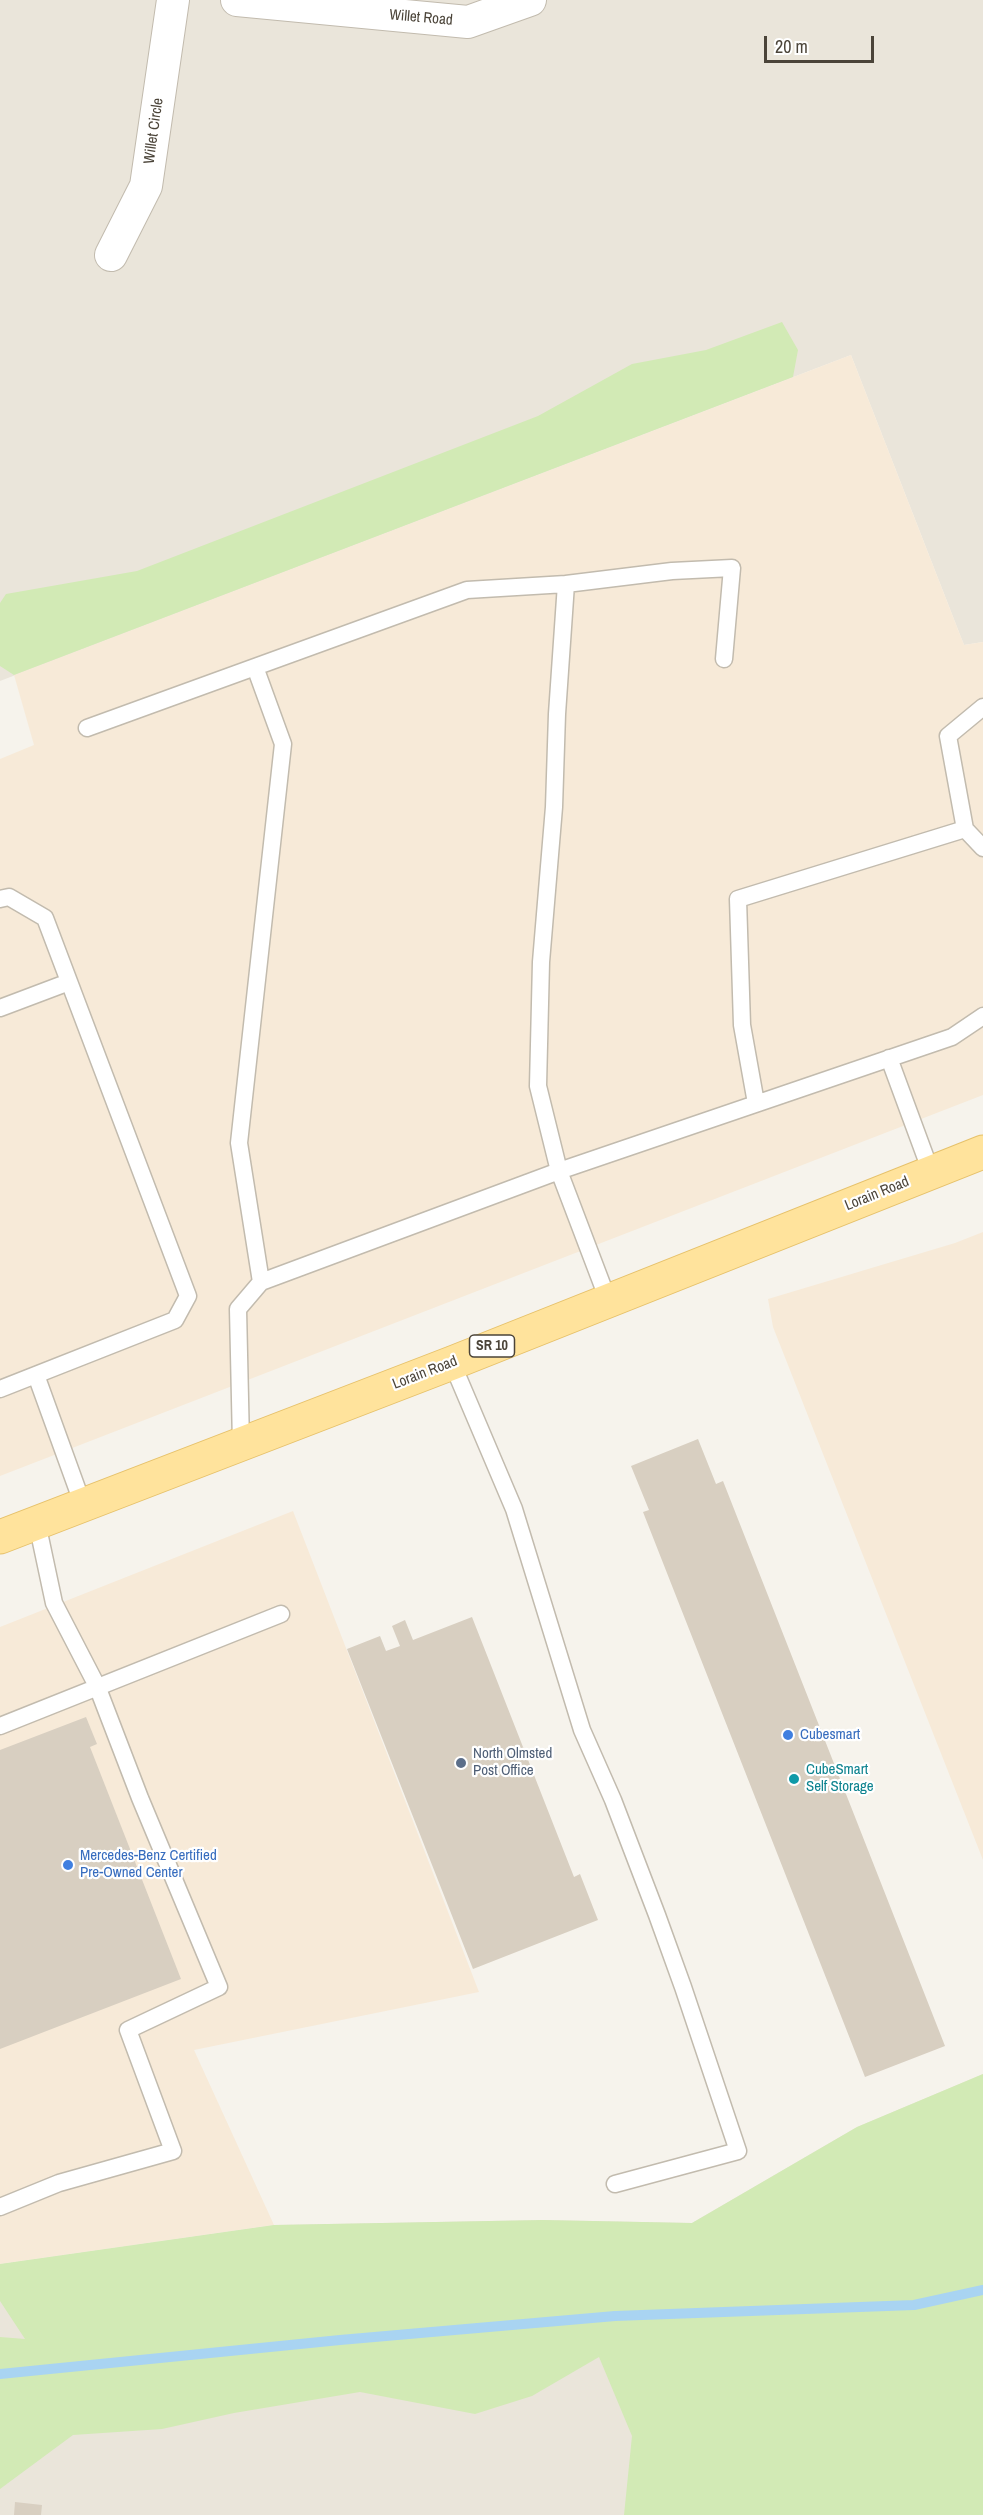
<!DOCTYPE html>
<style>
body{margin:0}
#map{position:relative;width:983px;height:2515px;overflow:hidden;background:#f6f3ec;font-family:"Archivo Narrow",sans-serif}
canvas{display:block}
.scale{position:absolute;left:764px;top:36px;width:110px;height:27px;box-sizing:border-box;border:3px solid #4b4439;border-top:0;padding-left:8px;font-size:18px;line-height:21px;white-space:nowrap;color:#4b4439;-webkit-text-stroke:4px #fff;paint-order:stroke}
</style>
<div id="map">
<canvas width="983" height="2515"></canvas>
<div class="scale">20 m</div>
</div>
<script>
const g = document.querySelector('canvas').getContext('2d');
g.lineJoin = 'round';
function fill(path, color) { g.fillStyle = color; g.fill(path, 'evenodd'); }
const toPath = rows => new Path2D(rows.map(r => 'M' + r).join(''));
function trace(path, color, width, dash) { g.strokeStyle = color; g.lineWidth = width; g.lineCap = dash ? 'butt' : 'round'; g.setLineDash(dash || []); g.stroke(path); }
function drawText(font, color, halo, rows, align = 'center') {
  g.font = font + ' "Archivo Narrow",sans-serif'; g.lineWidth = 4.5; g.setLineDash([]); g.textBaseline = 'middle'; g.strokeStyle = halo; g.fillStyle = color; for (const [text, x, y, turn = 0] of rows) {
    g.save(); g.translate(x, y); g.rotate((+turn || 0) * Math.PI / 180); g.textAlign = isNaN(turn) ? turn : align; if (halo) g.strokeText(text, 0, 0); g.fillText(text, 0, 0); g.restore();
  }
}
const residential = toPath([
 [0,0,983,0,983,642,964,645,851,355,0,681],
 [983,2074,983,2515,0,2515,0,2264,274,2225,543,2220,692,2223,857,2127]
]);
const commercial = toPath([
 [851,355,964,645,983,642,983,1095,0,1476,0,759,34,745,14,675],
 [983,1232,983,1860,773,1327,768,1299,955,1243],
 [293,1511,479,1992,194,2050,274,2225,0,2264,0,1627]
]);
const green = toPath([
 [782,322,798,350,793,377,14,675,0,666,0,603,6,594,137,571,538,416,632,364,706,350],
 [983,2074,983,2515,624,2515,632,2436,599,2357,532,2396,475,2414,360,2392,234,2413,162,2429,73,2435,0,2489,0,2337,25,2339,0,2301,0,2264,274,2225,543,2220,692,2223,857,2127]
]);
const stream = toPath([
 [0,2374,340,2340,615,2316,914,2305,983,2290]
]);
const building = toPath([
 [698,1439,716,1484,723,1481,945,2046,865,2077,643,1512,649,1510,631,1466],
 [472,1617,574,1877,580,1874,598,1920,473,1969,347,1649,380,1636,386,1651,400,1646,392,1626,405,1620,413,1640],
 [86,1717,97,1744,90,1747,181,1979,0,2049,0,1750],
 [15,2502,42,2505,41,2515,14,2515]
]);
const service = toPath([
 [87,728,467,590,566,584],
 [965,829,983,848],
 [0,899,9,897,45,918,188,1296,175,1320,0,1389],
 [0,1008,69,982],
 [889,1058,931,1172],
 [756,1103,742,1025,738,899,965,829,948,736,983,707],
 [261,1282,559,1171,952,1037,983,1016],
 [608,1300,559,1171,538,1086,541,962,554,807,557,714,566,584,672,571,732,568,724,659],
 [452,1363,514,1509,582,1730,613,1800,657,1915,683,1987,738,2151,615,2184],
 [36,1375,83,1505],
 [241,1444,238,1309,261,1282,239,1143,283,744,255,667],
 [0,1726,281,1614],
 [0,2207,59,2183,173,2151,128,2030,219,1987,140,1798,97,1686,54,1603,37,1523]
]);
const minor = toPath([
 [237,0,468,22,530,0],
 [111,255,146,186,173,0]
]);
const primary = toPath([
 [0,1537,452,1363,983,1152]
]);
const markers = [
 [788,1735,6,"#3f7fe0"],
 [461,1763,6,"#5c6f8a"],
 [794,1779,6,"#0f9aa8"],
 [68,1865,6,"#3f7fe0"]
];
const shields = [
 [492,1346,45]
];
const shieldNames = [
 ["SR 10",492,1346]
];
const streetNames = [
 ["Willet Road",421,18,5],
 ["Willet Circle",154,131,-82],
 ["Lorain Road",877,1194,-22],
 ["Lorain Road",425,1373,-21]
];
const shopNames = [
 ["Cubesmart",800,1735],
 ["Mercedes-Benz Certified",80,1856],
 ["Pre-Owned Center",80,1873]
];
const serviceNames = [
 ["North Olmsted",473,1754],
 ["Post Office",473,1771]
];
const cultureNames = [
 ["CubeSmart",806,1770],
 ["Self Storage",806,1787]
];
fill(residential, '#eae5da');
fill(commercial, '#f7ead8');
fill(green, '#d2eab5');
trace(stream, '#a9d4f2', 10);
fill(building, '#d8cfc1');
trace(service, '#c2bbae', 19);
trace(minor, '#c2bbae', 34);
trace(primary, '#e6c16a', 35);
trace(service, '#fff', 16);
trace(minor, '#fff', 32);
trace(primary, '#ffe39c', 33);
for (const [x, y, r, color] of markers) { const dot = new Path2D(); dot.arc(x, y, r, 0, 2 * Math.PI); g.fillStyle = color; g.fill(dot); trace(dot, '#fff', 2); }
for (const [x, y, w] of shields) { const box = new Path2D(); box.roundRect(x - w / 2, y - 11, w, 22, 4.5); g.fillStyle = '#fff'; g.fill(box); trace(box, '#4b4439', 1.5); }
drawText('bold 14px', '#4b4439', null, shieldNames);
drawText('15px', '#4b4439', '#fff', streetNames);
drawText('15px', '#366cbe', '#fff', shopNames, 'left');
drawText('15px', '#4e5e75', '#fff', serviceNames, 'left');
drawText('15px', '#0d838f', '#fff', cultureNames, 'left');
</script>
